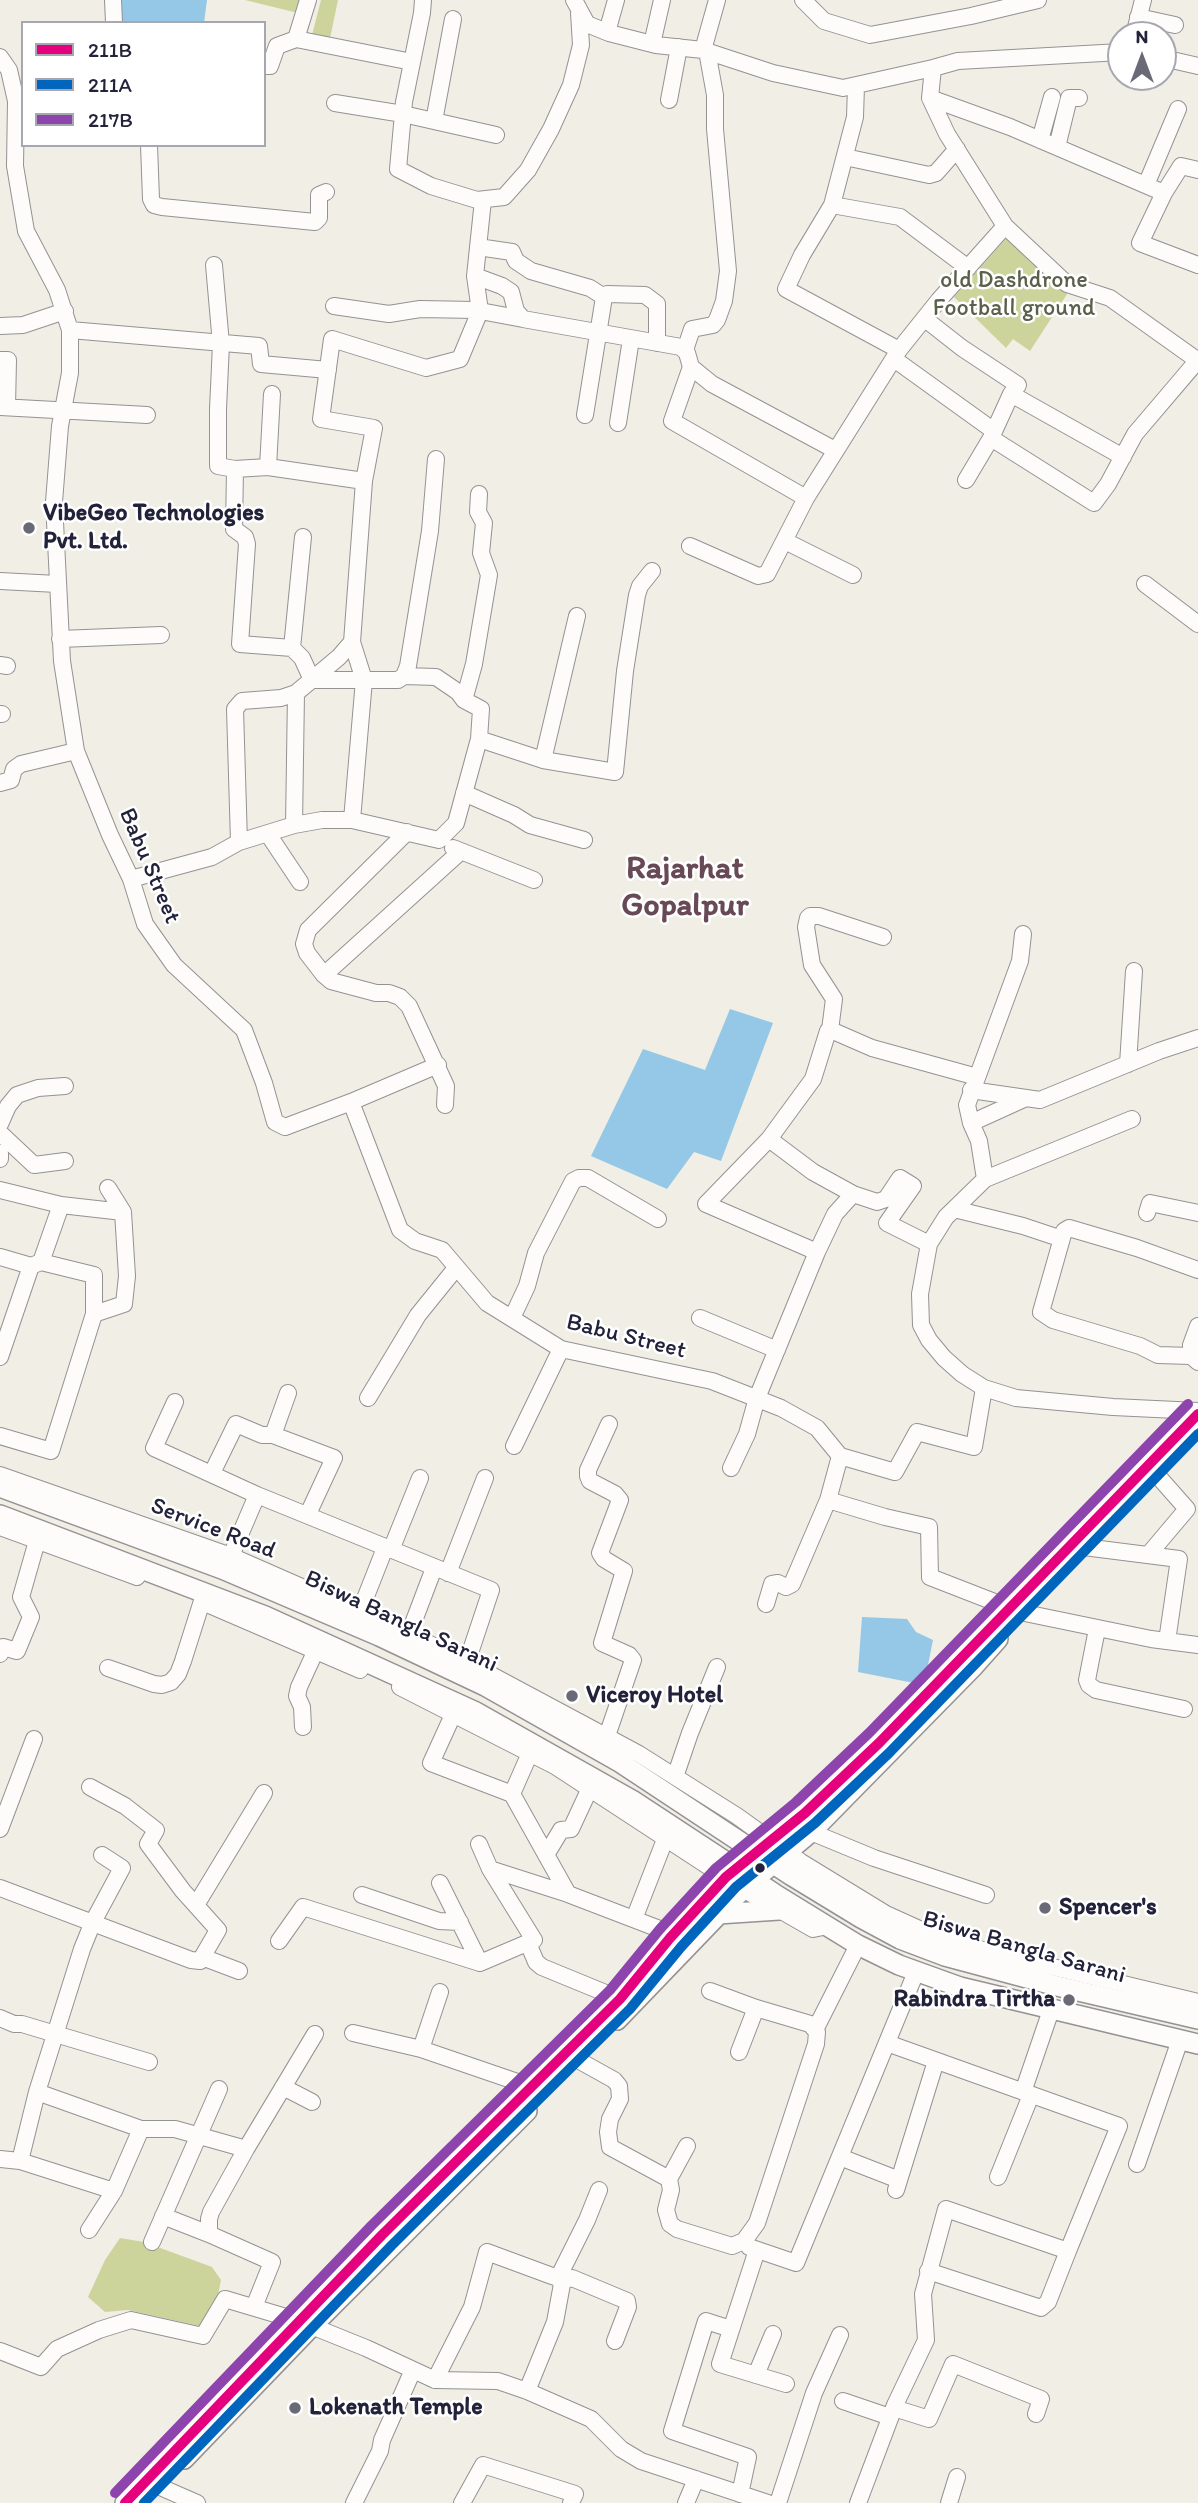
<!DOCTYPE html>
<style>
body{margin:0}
#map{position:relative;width:1198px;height:2503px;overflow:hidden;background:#f0eee5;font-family:Itim,sans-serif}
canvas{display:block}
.legend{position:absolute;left:21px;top:21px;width:245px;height:126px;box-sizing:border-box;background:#fff;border:2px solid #a7a7b1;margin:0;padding:9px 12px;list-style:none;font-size:21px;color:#22223b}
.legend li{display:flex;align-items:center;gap:14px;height:35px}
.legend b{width:35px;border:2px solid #a7a7b1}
.north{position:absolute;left:1107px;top:21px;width:70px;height:70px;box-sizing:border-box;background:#fff;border:2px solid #a7a7b1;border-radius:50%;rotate:0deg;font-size:19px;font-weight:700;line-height:28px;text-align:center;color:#22223b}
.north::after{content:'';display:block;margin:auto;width:24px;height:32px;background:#6a6976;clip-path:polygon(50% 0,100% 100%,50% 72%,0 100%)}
</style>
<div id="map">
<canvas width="1198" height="2503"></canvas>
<ul class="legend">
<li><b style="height:9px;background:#e5007d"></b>211B</li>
<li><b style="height:9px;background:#0065bd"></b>211A</li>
<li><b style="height:9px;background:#8e44ad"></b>217B</li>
</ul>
<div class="north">N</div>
</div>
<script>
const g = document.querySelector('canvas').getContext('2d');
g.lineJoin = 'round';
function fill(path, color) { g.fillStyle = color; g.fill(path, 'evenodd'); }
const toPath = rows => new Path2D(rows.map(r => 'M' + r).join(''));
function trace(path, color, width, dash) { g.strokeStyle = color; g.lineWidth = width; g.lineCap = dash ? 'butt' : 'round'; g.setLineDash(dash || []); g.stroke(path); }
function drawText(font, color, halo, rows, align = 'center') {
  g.font = font + ' Itim,sans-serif'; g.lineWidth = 5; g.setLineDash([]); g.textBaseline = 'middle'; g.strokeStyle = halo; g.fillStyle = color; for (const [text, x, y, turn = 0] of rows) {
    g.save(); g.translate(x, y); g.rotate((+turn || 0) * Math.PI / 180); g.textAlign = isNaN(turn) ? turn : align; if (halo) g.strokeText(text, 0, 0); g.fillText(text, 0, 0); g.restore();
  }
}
const green = toPath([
 [245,0,305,0,302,14],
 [321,0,338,0,329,43,311,39],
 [1010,234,1071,288,1030,351,1013,339,1006,348,954,297],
 [120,2238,144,2242,212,2267,221,2280,218,2295,200,2326,128,2310,105,2312,88,2297,105,2260]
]);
const water = toPath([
 [121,0,207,0,204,23,121,23],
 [730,1009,773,1023,721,1161,694,1152,667,1189,591,1156,643,1049,705,1070],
 [862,1617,907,1619,916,1632,933,1640,924,1685,858,1672]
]);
const minor = toPath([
 [113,0,114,23],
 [308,0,296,39,412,62],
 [423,0,422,13,404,102,398,169,431,186,477,200,504,197,528,170,551,129,571,85,581,45,579,13],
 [574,0,587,24,609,33,656,45,703,50,773,73,843,88,933,68,930,98,1010,127,1164,193,1181,166,1198,170],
 [803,0,824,21,870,35,971,16,1038,0],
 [1138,17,1175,25],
 [607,32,616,0],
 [1134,35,1143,0],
 [652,44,662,0],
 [703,50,717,0],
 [0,57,9,70,16,101,15,166,26,231,57,290,70,330,70,373,60,426,54,502,62,661,76,751,110,835,131,879,145,924,174,965,244,1030,264,1083,275,1122,285,1127,351,1102,400,1230,415,1241,442,1250,487,1303,561,1349,712,1381,781,1408,817,1428,840,1456,828,1500,885,1517,929,1527,930,1577,1020,1612,1151,1639,1198,1645],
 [1163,58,1198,66],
 [264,66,270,66,277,46,296,39],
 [933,68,958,61,1121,52],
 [856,86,855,117,832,205,802,255,786,289,899,350],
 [669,100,679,47],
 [335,103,403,114,496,135],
 [434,121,453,19],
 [1040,140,1052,97],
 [149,145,151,199,154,205,162,207,315,222,319,218,319,195,326,192],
 [1057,147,1069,98,1079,98],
 [845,157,929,175,936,173,957,149],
 [1146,185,1178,109],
 [1164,193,1140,243,1198,265],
 [483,200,475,276,502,286,511,292,516,311,523,319,681,347,687,353,691,367,712,384,835,450],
 [832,205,900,217,968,268],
 [1005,226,1067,284,1110,298,1197,360],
 [478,247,512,252,516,261,531,271,590,288,604,297],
 [214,265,221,344,218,409,218,466,235,469,268,467,364,481],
 [334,306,389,314,420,309,475,310,523,319],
 [925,319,962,348,1018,385,1011,394,1123,457],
 [0,326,23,325,65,311],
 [70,330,259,346,261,364,328,370],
 [685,350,692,329,713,325,717,320,724,301,728,271,715,129,715,95,707,51],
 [894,359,994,431],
 [0,360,8,360,7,407],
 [691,367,672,421,806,498],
 [0,407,147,415],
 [585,415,604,297,607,294,645,295,657,304,657,343],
 [618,423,631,339],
 [991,438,1094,503,1108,484,1135,434,1198,360],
 [268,467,272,394],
 [235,469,234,529,245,537,247,544,240,644,292,648,302,658,312,680,364,680,352,642],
 [966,480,991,438,1011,394],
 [785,541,853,575],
 [690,546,758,576,767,574,806,498,899,350,939,300,1005,226,947,134,930,98],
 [0,581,57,584],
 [1145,584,1198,624],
 [60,639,161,635],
 [292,648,303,537],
 [0,665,7,666],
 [464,700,474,664,489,575,481,553,484,523,478,512,479,494],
 [0,714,2,714],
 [479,739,543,760,615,772,625,671,637,595,640,586,652,571],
 [543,760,577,616],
 [0,783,11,780,14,769,21,764,76,751],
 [464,793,514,815,530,825,584,840],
 [352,820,364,680,398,680,404,676,408,666,430,531,436,459],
 [294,825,296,693],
 [407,832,308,930,304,944,307,953,324,975,331,981,376,993,389,993,400,997,409,1006,446,1086,445,1105],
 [268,834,300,882],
 [239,842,235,709,242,701,281,698,296,693,339,657,352,642,364,481,374,428,321,419,332,339,426,368,460,359,480,311,475,276],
 [453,848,534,880],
 [131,879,212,857,239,842,294,825,322,820,352,820,439,840,456,823,479,739,481,709,464,700,458,692,436,677,404,676],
 [1023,934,1020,961,967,1105,971,1123,979,1141,985,1179,946,1217,929,1244,920,1294,921,1325,929,1340,944,1358,962,1374,984,1388,1016,1398,1113,1407,1198,1411],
 [324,975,460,852],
 [830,1030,834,999,812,965,806,927,808,918,810,916,819,916,883,937],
 [1128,1064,1134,971],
 [971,1090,1040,1100,1159,1051,1198,1038],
 [351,1102,438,1065],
 [971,1123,1026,1098],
 [0,1124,8,1106,17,1095,38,1088,65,1086],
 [0,1133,34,1165,65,1161],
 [769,1139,706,1204,817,1252],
 [0,1153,0,1159],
 [985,1179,1132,1119],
 [0,1190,61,1205,41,1262],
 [853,1194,813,1172,769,1139,813,1079,828,1031,833,1031,872,1048,977,1077],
 [61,1205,123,1212],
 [954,1209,1023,1226,1053,1236],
 [1147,1213,1150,1203,1198,1213],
 [0,1257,31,1266],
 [1198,1270,1137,1248,1069,1228,1064,1231,1041,1312,1053,1320,1140,1346,1158,1355,1191,1356,1198,1362],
 [94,1314,124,1304,127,1276,123,1212,108,1188],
 [512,1318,527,1286,536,1253,573,1181,579,1178,588,1178,658,1219],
 [700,1318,777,1350],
 [1191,1356,1191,1345,1198,1326],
 [0,1357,31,1266,41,1262,94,1275,94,1314,51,1451,0,1436],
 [368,1398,418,1315,456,1268],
 [175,1402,154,1448,257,1495,491,1590,467,1662],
 [273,1435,288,1393],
 [514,1446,561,1349],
 [840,1456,895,1472,917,1432,974,1447,984,1388],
 [731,1468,747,1434,757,1398,817,1252,835,1214,853,1194,877,1202,886,1199,900,1178,913,1186,887,1223,929,1244],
 [212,1473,236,1424,262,1435,273,1435,334,1458,308,1514],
 [0,1475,231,1556,409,1634,467,1662,639,1754,737,1816,801,1862,886,1914,928,1933,986,1951,1198,2002],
 [0,1527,137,1577],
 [1084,1547,1179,1559,1167,1641],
 [391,1550,420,1478],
 [1149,1554,1187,1509,1157,1475],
 [231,1556,257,1495],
 [448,1573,485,1478],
 [207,1604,360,1670],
 [766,1604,772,1584,778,1583,786,1587,792,1584,828,1500],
 [359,1614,385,1548],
 [1097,1629,1087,1680,1089,1685,1096,1690,1184,1709],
 [409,1634,434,1568],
 [0,1654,3,1647,17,1651,31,1617,21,1597,37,1541],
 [108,1668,154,1684,162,1685,171,1682,178,1674,183,1661,202,1601],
 [400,1687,555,1766,743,1889,813,1929,828,1926],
 [457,1706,431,1763,512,1794,568,1894],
 [303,1727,302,1707,297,1696,299,1687,316,1650],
 [607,1736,633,1660,629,1655,602,1643,624,1571,604,1559,600,1553,620,1500,615,1494,590,1481,588,1476,588,1470,609,1424],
 [675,1777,690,1733,717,1667],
 [512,1794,530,1753],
 [0,1829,34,1739],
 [811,1832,874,1858,986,1895],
 [546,1855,561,1830,571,1829,590,1788],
 [490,1869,568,1894,662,1930,670,1938],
 [440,1883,480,1963,534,1940,490,1869,479,1844],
 [0,1888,191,1960,200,1961,218,1930,183,1891,148,1844,156,1830,125,1806,90,1787],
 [362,1895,439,1921,460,1922],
 [196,1905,264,1793],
 [634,1919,666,1837],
 [279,1941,303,1907,480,1963],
 [528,1943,536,1962,542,1967,620,1999],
 [202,1957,239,1971],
 [0,2018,14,2024,22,2024,149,2062],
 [816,2028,858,1945],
 [353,2033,421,2049,532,2087],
 [421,2049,440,1992],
 [739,2052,756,2008],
 [578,2060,614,2080,619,2086,620,2099,610,2119,608,2132,610,2147,669,2179,671,2190,666,2210,670,2224,677,2229,732,2246,744,2241,757,2223,816,2044,817,2032,810,2024,756,2008,710,1991],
 [283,2087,312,2102],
 [37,2092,141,2129,175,2129,246,2149,211,2212,209,2219,209,2234,272,2262,254,2307],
 [1023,2092,1051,2010],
 [246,2149,315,2034],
 [840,2157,899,2180],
 [0,2159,20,2161,37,2092,82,1949,93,1922,122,1868,102,1855],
 [20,2161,114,2191],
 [1137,2164,1180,2040],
 [998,2177,1031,2095],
 [669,2179,687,2146],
 [896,2190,936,2061],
 [163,2216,209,2234],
 [89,2230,114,2191,141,2129],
 [152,2242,219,2089],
 [749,2247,796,2263,916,1972],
 [757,2250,720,2364,786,2384],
 [928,2271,1041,2308,1048,2302,1068,2251],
 [558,2278,587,2220,599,2190],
 [561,2281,572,2278,627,2301,628,2307,615,2341],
 [731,2329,706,2321,672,2431,748,2457,740,2494],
 [0,2351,41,2367,57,2349,99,2330,131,2320,203,2336,225,2299,299,2321,366,2348,435,2380,498,2381,527,2391,591,2419,621,2449,641,2461,768,2503],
 [756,2375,773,2334],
 [435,2380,472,2307,487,2252,552,2276,558,2278,562,2284,555,2322,527,2391],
 [843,2401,890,2417],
 [894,2408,929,2419,953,2364,1041,2399,1036,2414],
 [158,2486,197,2503],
 [354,2503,380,2451,382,2440,413,2370],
 [462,2503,483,2465,575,2494,571,2503],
 [686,2503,696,2479],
 [778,2503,814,2393,840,2335],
 [858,2503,895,2405,926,2340,923,2294,946,2209,1068,2251,1119,2126,887,2043],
 [949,2503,957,2477]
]);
const major = toPath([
 [0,1487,222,1569,379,1636,485,1686,621,1763,792,1876,861,1918,900,1939,945,1956,1057,1986,1198,2019],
 [0,1515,265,1616,476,1712,632,1800,775,1894,858,1945,899,1965,960,1987,1198,2044],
 [718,1914,779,1910],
 [617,2020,743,1889,811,1832,974,1666,998,1639],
 [184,2459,311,2327,527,2111],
 [125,2503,382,2235,620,1999,670,1938,726,1877,805,1813,879,1743,1198,1414]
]);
const bus1 = toPath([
 [125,2503,382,2235,620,1999,670,1938,726,1877,805,1813,879,1743,1198,1414]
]);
const bus2 = toPath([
 [144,2503,392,2245,630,2009,681,1947,736,1887,815,1823,889,1753,1198,1434]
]);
const bus3 = toPath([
 [115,2493,372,2225,610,1990,660,1929,716,1868,796,1802,869,1733,1188,1404]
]);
const markers = [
 [29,528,7,"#6a6976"],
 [572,1696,7,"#6a6976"],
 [760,1868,6,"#22223b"],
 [1045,1908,7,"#6a6976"],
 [1069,2000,7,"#6a6976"],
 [295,2408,7,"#6a6976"]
];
const parkNames = [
 ["old Dashdrone",1014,281],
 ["Football ground",1014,309]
];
const poiNames = [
 ["VibeGeo Technologies",43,514],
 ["Pvt. Ltd.",43,542],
 ["Viceroy Hotel",586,1696],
 ["Spencer's",1059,1908],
 ["Rabindra Tirtha",1055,2000,"right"],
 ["Lokenath Temple",309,2408]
];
const streetNames = [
 ["Babu Street",149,866,67],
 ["Babu Street",626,1337,14],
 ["Service Road",213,1529,21],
 ["Biswa Bangla Sarani",401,1622,25],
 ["Biswa Bangla Sarani",1024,1948,16]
];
const districtNames = [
 ["Rajarhat",685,870],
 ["Gopalpur",685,907]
];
fill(green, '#ccd49c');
fill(water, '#95c8e6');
trace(minor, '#949292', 18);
trace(major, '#949292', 22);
trace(minor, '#fdfcfb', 16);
trace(major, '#fdfcfb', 19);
trace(bus1, '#e5007d', 10);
trace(bus2, '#0065bd', 10);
trace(bus3, '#8e44ad', 10);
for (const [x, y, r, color] of markers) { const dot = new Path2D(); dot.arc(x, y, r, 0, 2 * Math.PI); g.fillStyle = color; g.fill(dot); trace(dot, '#fff', 2.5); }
drawText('24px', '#5a604a', '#fff', parkNames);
drawText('bold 24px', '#22223b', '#fff', poiNames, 'left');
drawText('24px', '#22223b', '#fff', streetNames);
drawText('bold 32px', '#684a57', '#fff', districtNames);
</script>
